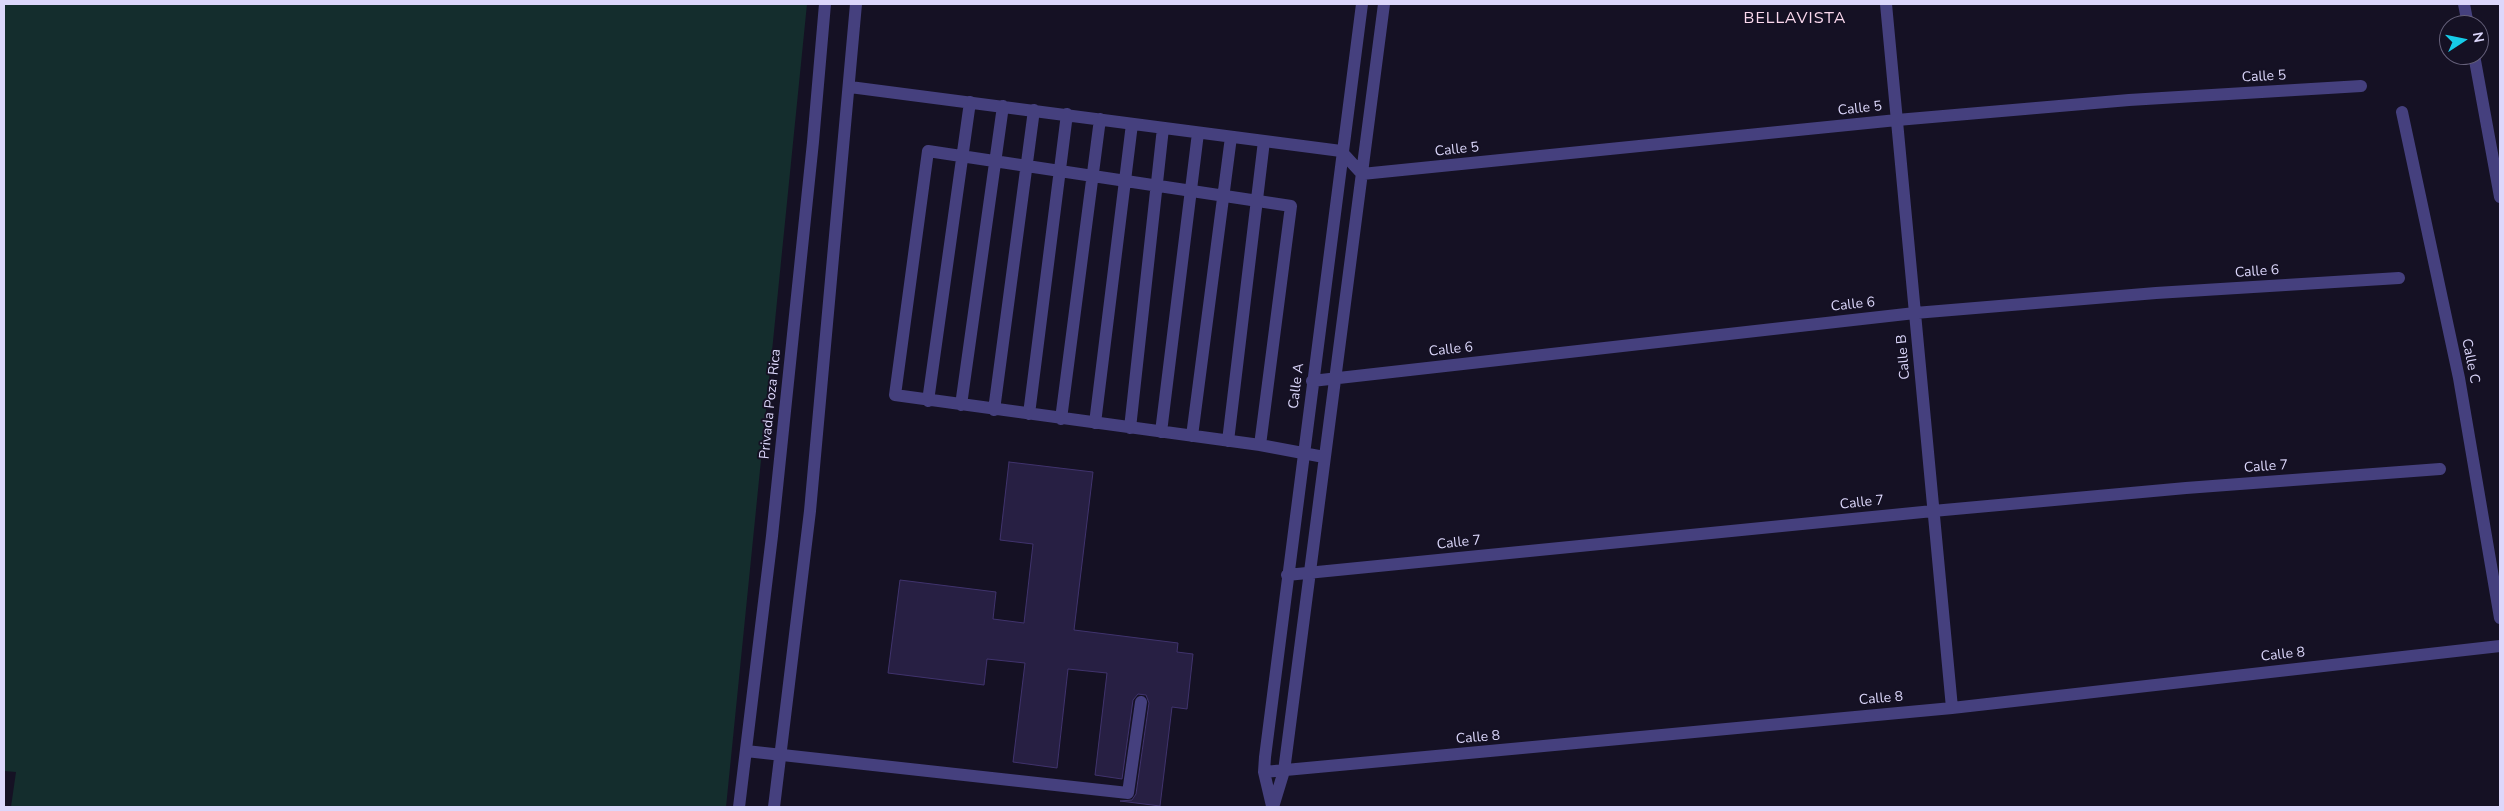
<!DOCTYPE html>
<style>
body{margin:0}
#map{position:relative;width:2504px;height:811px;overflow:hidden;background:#151124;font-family:"Nunito Sans",sans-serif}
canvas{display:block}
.frame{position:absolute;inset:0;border:5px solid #dcd7fb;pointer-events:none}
.north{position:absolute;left:2439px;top:15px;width:50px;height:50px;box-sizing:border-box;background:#151124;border:1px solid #65607a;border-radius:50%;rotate:79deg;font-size:14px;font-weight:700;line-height:20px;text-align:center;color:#dcd7fb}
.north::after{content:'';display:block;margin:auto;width:18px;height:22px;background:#16cce9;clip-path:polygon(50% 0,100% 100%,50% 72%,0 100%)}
</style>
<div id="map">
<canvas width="2504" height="811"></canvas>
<div class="frame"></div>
<div class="north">N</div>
</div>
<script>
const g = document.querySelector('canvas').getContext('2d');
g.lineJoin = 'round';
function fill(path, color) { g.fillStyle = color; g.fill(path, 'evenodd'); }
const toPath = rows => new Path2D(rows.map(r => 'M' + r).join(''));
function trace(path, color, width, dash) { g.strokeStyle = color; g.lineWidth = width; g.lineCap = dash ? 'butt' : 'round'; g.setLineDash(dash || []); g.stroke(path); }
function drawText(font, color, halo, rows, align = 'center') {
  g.font = font + ' "Nunito Sans",sans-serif'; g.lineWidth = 4; g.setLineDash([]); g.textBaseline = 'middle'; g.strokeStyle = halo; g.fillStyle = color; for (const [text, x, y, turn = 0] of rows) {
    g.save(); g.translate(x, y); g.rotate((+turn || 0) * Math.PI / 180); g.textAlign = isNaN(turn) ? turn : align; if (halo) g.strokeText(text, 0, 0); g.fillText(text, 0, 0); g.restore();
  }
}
const green = toPath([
 [4,4,807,4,726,807,11,807,16,772,4,771]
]);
const building = toPath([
 [1009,462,1093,472,1074,630,1178,643,1177,652,1193,654,1187,709,1172,707,1160,806,1120,801,1132,800,1136,794,1149,703,1146,695,1138,694,1133,700,1122,779,1095,775,1107,673,1068,669,1057,768,1013,762,1025,663,987,659,984,685,888,673,900,580,996,592,993,619,1024,623,1033,544,1000,540,1009,462]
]);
const minor = toPath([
 [1886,4,1952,708],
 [2464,4,2468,25],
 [2474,55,2500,197],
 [850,87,1341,151,1362,174,1897,120,2129,100,2361,86],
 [2402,112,2459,378,2500,618],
 [1312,381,1915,313,2156,293,2399,278],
 [928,401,970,102],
 [961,405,1003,106],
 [994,410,1034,110],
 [1029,414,1067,114],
 [1061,419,1100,119],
 [1095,423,1132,124],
 [1130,428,1163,128],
 [1161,432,1198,133],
 [1192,436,1231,137],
 [1228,441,1264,141],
 [1260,445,1291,206,928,151,895,395,1260,445,1324,457],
 [1287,575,1933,511,2186,488,2440,469],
 [746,751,1128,793,1141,702],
 [1264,772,1952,708,2500,646],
 [1272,806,1264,772,1265,757,1362,4],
 [739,807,772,536,813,142,825,4],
 [774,807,810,511,856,4],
 [1273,807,1284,771,1384,4]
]);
const streetNames = [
 ["Calle 5",2264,77,-3],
 ["Calle 5",1860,109,-6],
 ["Calle 5",1457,150,-6],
 ["Calle 6",2257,272,-4],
 ["Calle 6",1853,305,-6],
 ["Calle 6",1451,350,-6],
 ["Calle B",1904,357,-95],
 ["Calle C",2470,361,79],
 ["Calle A",1297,386,-83],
 ["Privada Poza Rica",771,404,-84],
 ["Calle 7",2266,467,-4],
 ["Calle 7",1862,503,-6],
 ["Calle 7",1459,543,-6],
 ["Calle 8",2283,655,-6],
 ["Calle 8",1881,699,-5],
 ["Calle 8",1478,738,-5]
];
const quarterNames = [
 ["BELLAVISTA",1795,19]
];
fill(green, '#142d2d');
fill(building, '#271f43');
trace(building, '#40336d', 1);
trace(minor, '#45407e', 12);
drawText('14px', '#dcd7fb', '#151124', streetNames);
g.letterSpacing = '1px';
drawText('16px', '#fbd9ee', '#151124', quarterNames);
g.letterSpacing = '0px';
</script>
